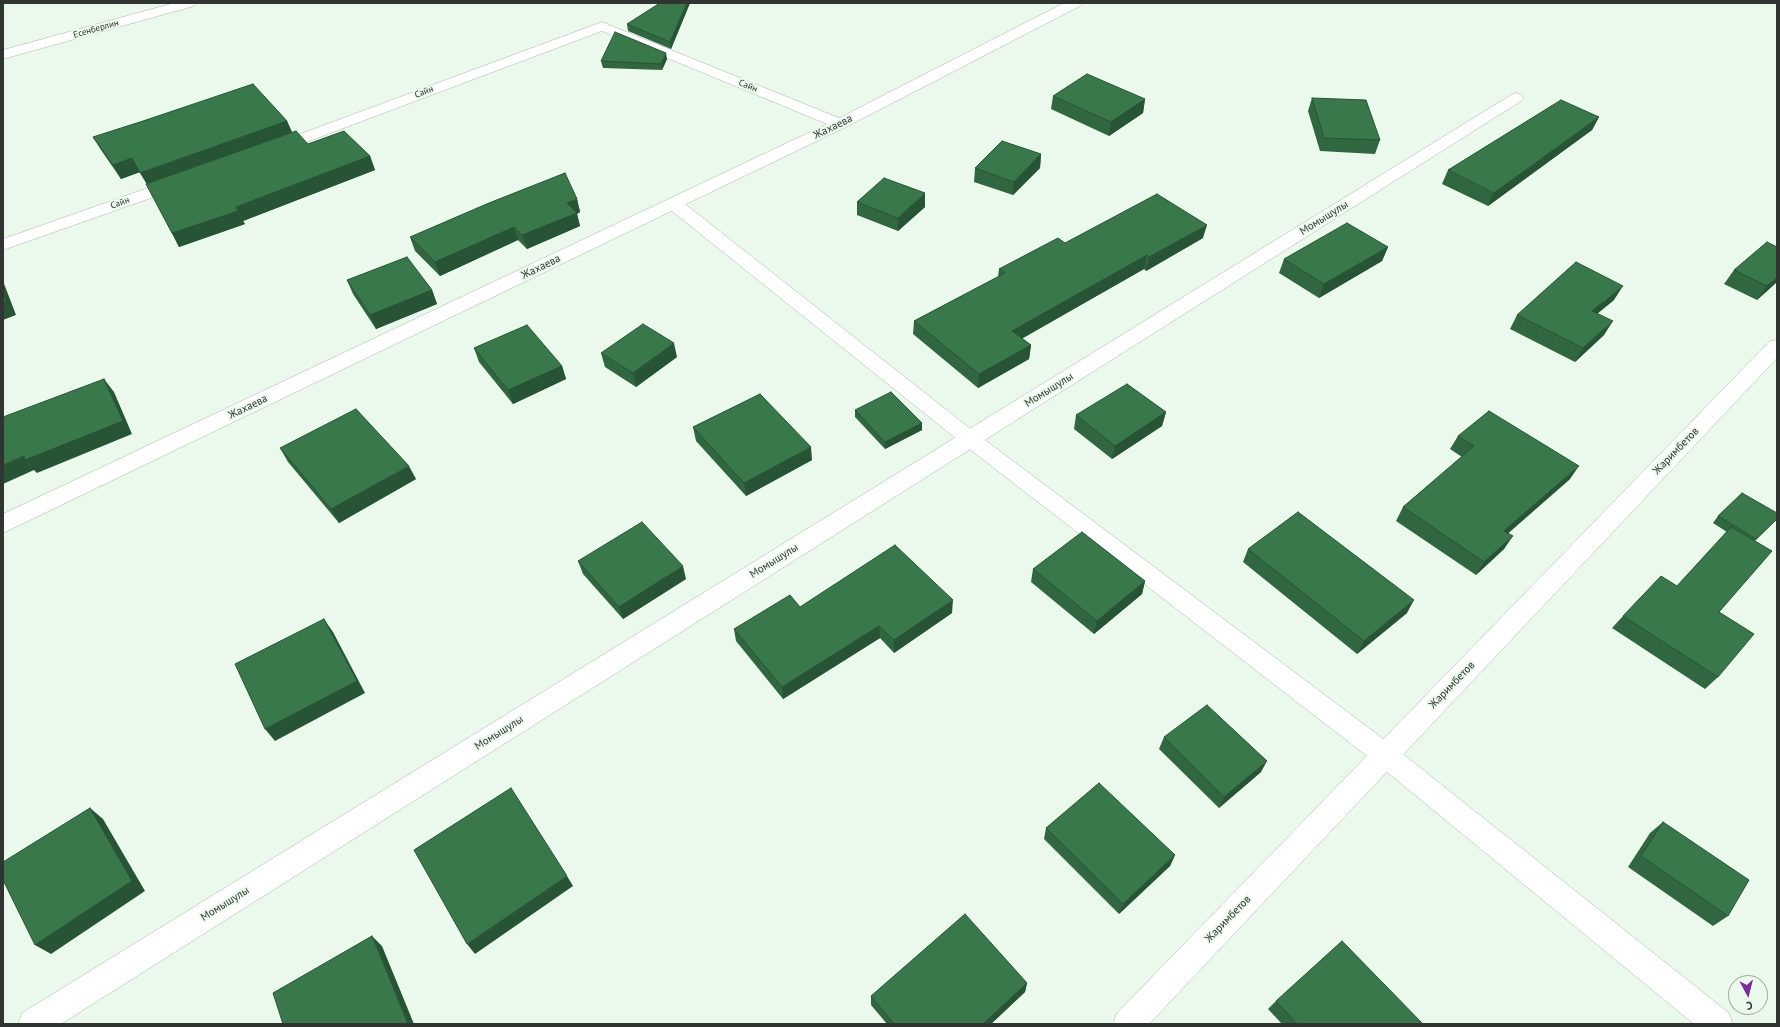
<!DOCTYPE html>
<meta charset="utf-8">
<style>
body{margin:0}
#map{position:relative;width:1780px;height:1027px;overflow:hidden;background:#ebf9ed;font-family:"PT Sans",sans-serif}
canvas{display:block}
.frame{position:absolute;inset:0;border:4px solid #303531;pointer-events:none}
.north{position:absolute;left:1728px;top:975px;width:40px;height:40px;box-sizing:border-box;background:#ebf9ed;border:1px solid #a0aba2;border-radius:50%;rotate:173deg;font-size:11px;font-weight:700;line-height:16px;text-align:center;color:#303531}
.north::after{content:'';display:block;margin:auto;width:14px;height:18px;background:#7e2c9c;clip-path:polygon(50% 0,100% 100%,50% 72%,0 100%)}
</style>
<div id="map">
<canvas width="1780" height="1027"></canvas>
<div class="frame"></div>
<div class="north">С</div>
</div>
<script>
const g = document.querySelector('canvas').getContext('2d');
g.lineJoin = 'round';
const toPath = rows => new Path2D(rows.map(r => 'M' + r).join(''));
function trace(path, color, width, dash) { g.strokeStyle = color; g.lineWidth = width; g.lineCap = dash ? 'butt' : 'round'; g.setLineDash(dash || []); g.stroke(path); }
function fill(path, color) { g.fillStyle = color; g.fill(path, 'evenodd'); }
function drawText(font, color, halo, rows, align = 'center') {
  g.font = font + ' "PT Sans",sans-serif'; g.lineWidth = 4; g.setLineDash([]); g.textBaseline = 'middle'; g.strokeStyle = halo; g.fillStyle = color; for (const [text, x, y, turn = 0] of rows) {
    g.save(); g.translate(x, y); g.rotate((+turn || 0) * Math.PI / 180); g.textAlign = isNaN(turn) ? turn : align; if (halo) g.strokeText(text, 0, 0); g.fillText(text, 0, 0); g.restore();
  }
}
const service = toPath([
 [674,199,680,200,977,434,1394,747,1729,1013,1733,1024,1694,1024,1376,763,963,444,668,208,665,204,668,200,674,199]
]);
const minor = toPath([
 [174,3,196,3,194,6,3,59,3,50,174,3],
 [1064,3,1082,3,1080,6,846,127,3,533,3,514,827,124,602,31,280,152,274,154,268,152,266,149,268,146,602,22,839,118,1064,3],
 [1516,93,1521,95,1524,98,1521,101,61,1024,18,1024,22,1013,1511,95,1516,93],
 [179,177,185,178,187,182,185,186,3,250,3,239,179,177],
 [1777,340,1777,358,1149,1024,1113,1024,1117,1013,1770,341,1777,340]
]);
const wall = toPath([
 [690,3,671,49,628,31,627,24],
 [667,59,662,70,603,68,601,61],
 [1053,96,1145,99,1143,113,1109,136,1051,109],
 [1312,98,1380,140,1375,154,1320,151,1308,111],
 [1599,117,1592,130,1488,206,1442,184,1448,170],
 [287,121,292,133,308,144,370,156,375,170,243,221,245,224,179,247,172,233,147,184,140,172,121,179,101,150,93,137],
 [1041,154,1040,168,1013,195,974,182,975,168],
 [577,199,580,212,577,214,580,226,527,249,518,240,440,276,415,251,410,237],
 [857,202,925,207,898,231,857,215],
 [1203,238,1146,271,1144,269,1022,338,1031,345,1029,359,978,388,913,334,914,321,998,277,999,269,1065,243],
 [1388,247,1382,261,1319,298,1279,273,1284,259],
 [1734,270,1777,282,1757,300,1724,284],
 [347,280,432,290,437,304,376,329,353,294],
 [1614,300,1597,313,1604,335,1575,362,1510,329,1517,315],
 [474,348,562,366,566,379,513,404,479,362],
 [601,353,677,357,636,387,605,367],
 [855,410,922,423,922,430,885,449,855,417],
 [1166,412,1162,426,1112,459,1074,429,1076,415],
 [693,427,812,460,746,496,696,441],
 [1458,436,1570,479,1508,533,1504,549,1476,575,1396,521,1403,507,1462,457,1450,449],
 [280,448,416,479,339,523,288,462],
 [1718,516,1777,519,1755,541,1719,612,1718,677,1705,689,1612,628,1623,616,1677,586,1727,532,1713,523],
 [1248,549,1407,613,1357,654,1243,562],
 [578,561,686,579,623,619,583,574],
 [1033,569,1145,581,1142,594,1094,634,1031,582],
 [800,607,952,613,894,653,880,638,783,699,736,641,734,629],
 [1164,737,1261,772,1219,808,1159,749],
 [1663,822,1728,916,1713,926,1628,867,1650,833],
 [1046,828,1175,855,1170,866,1119,914,1044,839],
 [1027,983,1025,992,991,1024,887,1024,871,1005,871,996],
 [1276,1001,1423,1024,1282,1024,1268,1009]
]);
const shadedWall = toPath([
 [687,3,690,3,671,49,670,42],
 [666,53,667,59,662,70,661,64],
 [1145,99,1143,113,1109,136,1111,122],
 [1599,117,1592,130,1488,206,1494,193],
 [287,121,293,134,148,186,140,173],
 [1041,154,1040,168,1013,195,1014,182],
 [370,156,375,170,243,221,245,224,179,247,172,233,236,207],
 [132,158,140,172,121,179,113,165],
 [925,193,925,207,898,231,898,218],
 [577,199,580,212,577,214,580,226,527,249,522,235,567,203],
 [1207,225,1203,238,1146,271,1149,257],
 [514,227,518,240,440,276,435,262],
 [1388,247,1382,261,1319,298,1324,284],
 [1147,255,1144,269,1011,345,1012,331],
 [1777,277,1777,282,1757,300,1767,286],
 [3,281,16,315,3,320],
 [1623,286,1614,300,1584,325,1592,311],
 [432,290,437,304,376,329,370,315],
 [1613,321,1604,335,1575,362,1583,348],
 [674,343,677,357,636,387,633,373],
 [1031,345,1029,359,978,388,979,374],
 [562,366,566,379,513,404,508,390],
 [104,379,114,392,132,434,37,473,34,470,3,484,3,465,24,456],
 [1166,412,1162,426,1112,459,1115,446],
 [922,423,922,430,885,449,885,442],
 [811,447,812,460,746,496,744,483],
 [409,466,416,479,339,523,331,509],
 [1579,466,1570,479,1496,544,1504,531],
 [1513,536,1504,549,1476,575,1484,562],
 [683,566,686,579,623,619,619,607],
 [1145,581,1142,594,1094,634,1097,621],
 [953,600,952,613,894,653,894,640],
 [1414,600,1407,613,1357,654,1364,641],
 [324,619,333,632,365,693,275,741,265,729],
 [879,626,880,638,783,699,782,687],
 [1267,761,1261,772,1219,808,1224,797],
 [90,808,103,819,145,891,51,954,35,945],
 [1175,855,1170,866,1119,914,1123,904],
 [567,876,573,886,475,954,467,944],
 [372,936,382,946,414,1024,408,1024],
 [1027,983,1025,992,991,1024,983,1024]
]);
const building = toPath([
 [660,3,687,3,670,42,627,24,660,3],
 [615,32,666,53,661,64,601,61,615,32],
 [1087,74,1145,99,1111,122,1053,96,1087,74],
 [253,84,287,121,140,173,132,158,113,165,93,137,143,121,253,84],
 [1312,98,1366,100,1380,140,1324,138,1312,98],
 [1561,100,1599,117,1494,193,1448,170,1561,100],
 [296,131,308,144,344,131,370,156,236,207,238,211,172,233,146,184,296,131],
 [1002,141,1041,154,1014,182,975,168,1002,141],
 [565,173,577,199,567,203,577,213,522,235,514,227,435,262,410,237,489,203,565,173],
 [884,178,925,193,898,218,857,202,884,178],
 [1157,194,1207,225,1149,257,1147,255,1012,331,1031,345,979,374,914,321,1005,273,999,269,1058,238,1065,243,1157,194],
 [1347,223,1388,247,1324,284,1284,259,1347,223],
 [1767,242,1777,247,1777,277,1767,286,1734,270,1767,242],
 [407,257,432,290,370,315,347,280,407,257],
 [1576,262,1623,286,1592,311,1613,321,1583,348,1517,315,1576,262],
 [3,293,6,302,3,303,3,293],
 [643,324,674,343,633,373,601,353,643,324],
 [527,325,562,366,508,390,474,348,527,325],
 [104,379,123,421,25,460,24,456,3,465,3,417,104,379],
 [1127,384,1166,412,1115,446,1076,415,1127,384],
 [891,392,922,423,885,442,855,410,891,392],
 [760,394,811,447,744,483,693,427,760,394],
 [356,409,409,466,331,509,280,448,356,409],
 [1489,411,1579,466,1504,531,1513,536,1484,562,1403,507,1474,446,1458,436,1489,411],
 [1742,493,1777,513,1777,519,1756,539,1718,516,1742,493],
 [1298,512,1414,600,1364,641,1248,549,1298,512],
 [642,522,683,566,619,607,578,561,642,522],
 [1731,527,1772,551,1719,612,1754,634,1718,677,1623,616,1661,576,1677,586,1731,527],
 [1082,532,1145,581,1097,621,1033,569,1082,532],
 [895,545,953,600,894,640,879,626,782,687,734,629,790,595,800,607,895,545],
 [324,619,357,681,265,729,235,664,324,619],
 [1207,705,1267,761,1224,797,1164,737,1207,705],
 [1099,783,1175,855,1123,904,1046,828,1099,783],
 [511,788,567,876,467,944,414,850,511,788],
 [90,808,132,881,35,945,3,880,3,862,90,808],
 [1663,822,1749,880,1728,916,1641,856,1663,822],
 [965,914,1027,983,983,1024,894,1024,871,996,965,914],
 [372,936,408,1024,283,1024,273,993,372,936],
 [1342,941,1423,1024,1297,1024,1276,1001,1342,941]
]);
const farStreetnames = [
 ["Есенберлин",96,29,-16],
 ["Сайн",748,86,22],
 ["Сайн",424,92,-21],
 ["Сайн",120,203,-20]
];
const streetNames = [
 ["Жахаева",833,127,-26],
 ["Момышулы",1324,218,-32],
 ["Жахаева",541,267,-26],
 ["Момышулы",1049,390,-32],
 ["Жахаева",248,407,-26],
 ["Жаримбетов",1676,451,-46],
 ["Момышулы",774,561,-32],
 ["Жаримбетов",1452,685,-46],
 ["Момышулы",499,733,-32],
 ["Момышулы",225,904,-32],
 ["Жаримбетов",1228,919,-46]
];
trace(service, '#a8b6aa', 1);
trace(minor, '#a8b6aa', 1);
fill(service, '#fff');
fill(minor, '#fff');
fill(wall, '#306740');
fill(shadedWall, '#275434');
fill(building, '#38784a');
trace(building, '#275434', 1);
drawText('9px', '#303531', '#ebf9ed', farStreetnames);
drawText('11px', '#303531', '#ebf9ed', streetNames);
</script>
